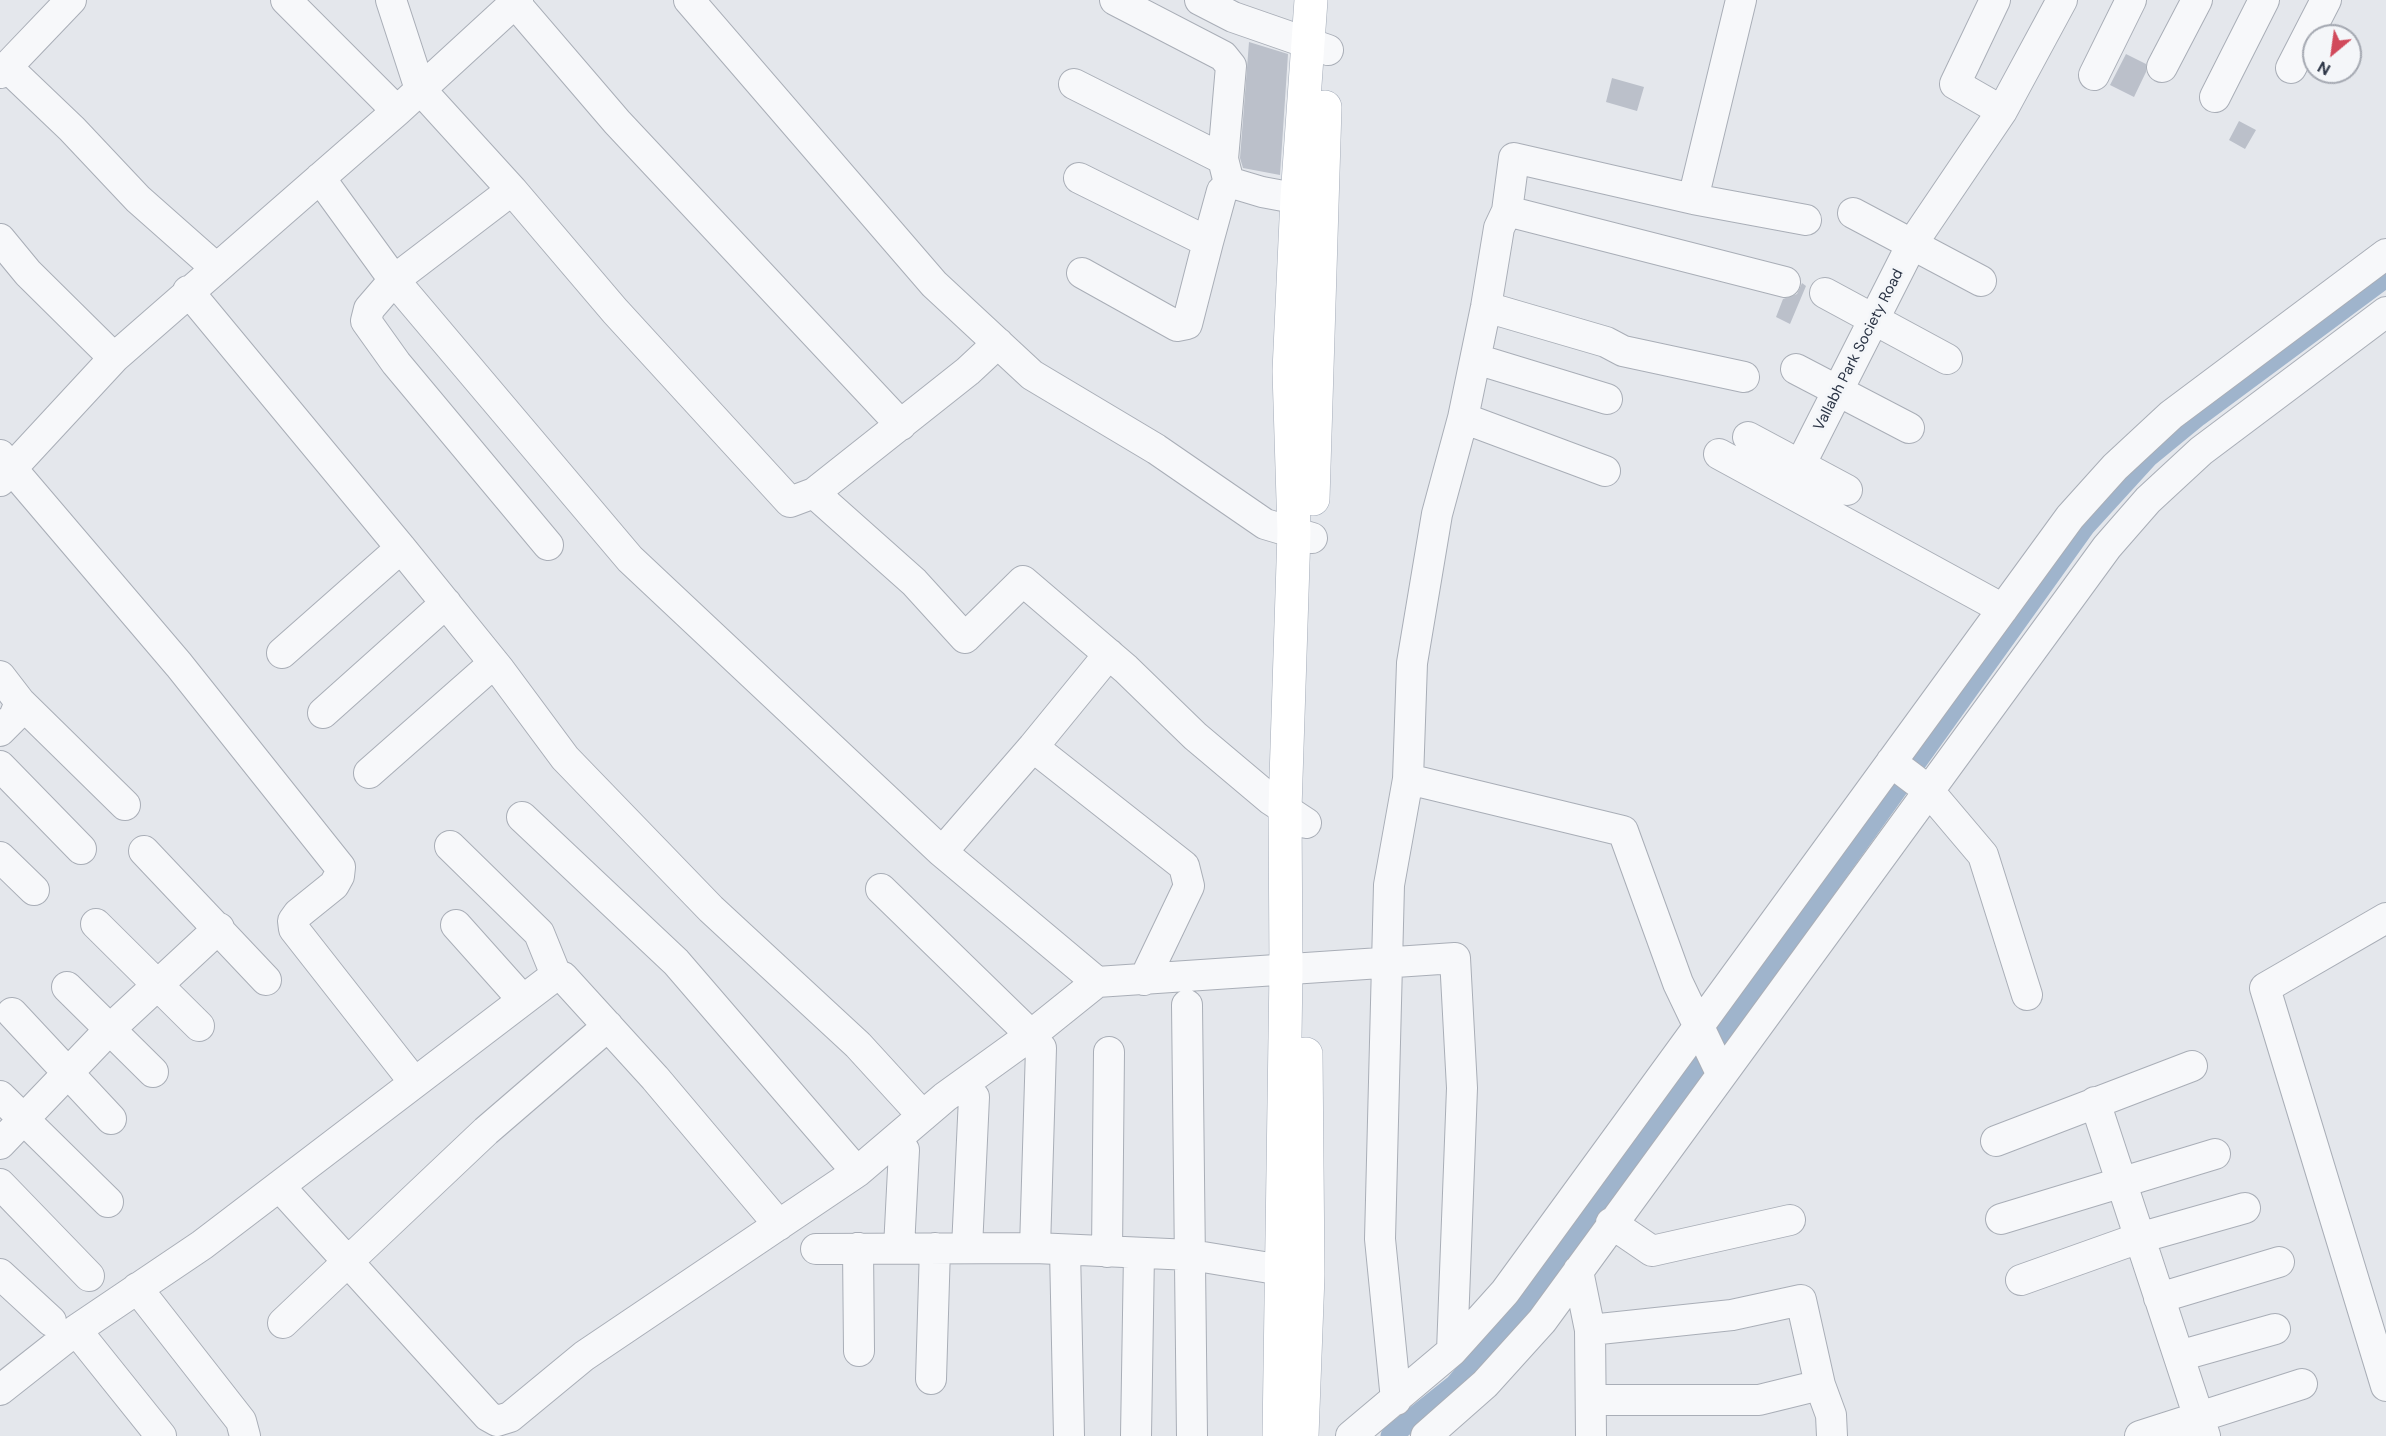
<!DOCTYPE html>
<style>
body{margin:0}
#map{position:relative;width:2386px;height:1436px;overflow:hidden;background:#e4e7ec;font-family:"DM Sans",sans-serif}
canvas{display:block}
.north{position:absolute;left:2302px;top:24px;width:60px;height:60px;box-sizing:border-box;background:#f4f6f9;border:2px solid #a4a8b1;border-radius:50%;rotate:209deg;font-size:16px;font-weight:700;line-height:24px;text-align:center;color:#2b3445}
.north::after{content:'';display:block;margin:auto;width:21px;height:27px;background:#d1495b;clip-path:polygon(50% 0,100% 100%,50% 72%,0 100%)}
</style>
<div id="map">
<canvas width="2386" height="1436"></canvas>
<div class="north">N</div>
</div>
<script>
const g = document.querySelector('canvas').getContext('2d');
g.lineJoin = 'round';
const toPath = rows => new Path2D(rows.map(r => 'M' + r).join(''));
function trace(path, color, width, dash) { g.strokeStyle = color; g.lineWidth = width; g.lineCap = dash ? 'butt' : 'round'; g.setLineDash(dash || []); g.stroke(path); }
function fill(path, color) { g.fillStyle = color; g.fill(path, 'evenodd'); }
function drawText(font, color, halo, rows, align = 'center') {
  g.font = font + ' "DM Sans",sans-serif'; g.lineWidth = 6; g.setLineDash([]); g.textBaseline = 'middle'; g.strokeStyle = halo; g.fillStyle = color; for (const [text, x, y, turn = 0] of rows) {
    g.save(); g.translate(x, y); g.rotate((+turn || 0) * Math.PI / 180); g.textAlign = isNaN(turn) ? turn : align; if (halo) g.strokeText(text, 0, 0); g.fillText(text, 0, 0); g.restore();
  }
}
const canal = toPath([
 [1391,1436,1455,1385,1537,1292,2085,526,2148,457,2198,416,2386,277]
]);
const building = toPath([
 [1249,42,1288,54,1280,175,1243,168,1240,158],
 [2126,54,2146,64,2146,72,2134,97,2110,85],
 [1612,78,1644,87,1637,111,1606,102],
 [2239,121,2256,130,2245,149,2229,140],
 [1802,283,1806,286,1790,324,1776,317,1783,299,1797,294]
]);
const minor = toPath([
 [286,0,397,111],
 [391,0,420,89,512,190,615,311,790,502,814,493,914,582,965,638,1023,581,1126,669,1195,736,1271,800,1306,823],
 [689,0,934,284,1032,375,1156,449,1265,524,1312,538],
 [1115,0,1223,56,1231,66,1223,159],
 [1200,0,1233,17,1328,50],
 [1995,0,1955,84,2002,111],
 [515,3,617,122,901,425],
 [7,67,71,0],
 [2162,67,2197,0],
 [2291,68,2326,0],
 [0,73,7,67,72,129,138,199,216,268],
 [2094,75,2131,0],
 [1074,84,1223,159,1227,175],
 [2215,97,2264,0],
 [320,178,394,280,630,559,942,852,1097,982],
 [1079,178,1208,242,1222,191,1232,183,1262,192,1321,203],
 [512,190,394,280,369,309,366,321,396,363,548,545],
 [1693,199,1741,0],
 [1507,211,1785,282],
 [1853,213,1981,281],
 [0,239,28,273,114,358],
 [1082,273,1177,326,1187,324,1208,242],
 [188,291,401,548,499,669,565,758,711,909,858,1045,923,1116],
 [1825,293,1947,359],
 [1486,307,1606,342,1623,351,1744,377],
 [1476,359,1607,399],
 [1796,369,1909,428],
 [1463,418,1605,471],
 [1748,437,1847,490],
 [1719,454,1787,491],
 [0,455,179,665,340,867,339,876,334,885,298,914,293,921,294,929,414,1082],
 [0,481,114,358,397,111,518,0],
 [814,493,968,371,998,343],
 [2003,609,1787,491,1912,244,2002,111,2062,0],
 [282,653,401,548],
 [0,676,20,702,14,717,0,731],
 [20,702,125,805],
 [323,713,446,603],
 [1033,747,1184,866,1189,886,1144,980],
 [1891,762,1928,790,1983,855,2027,995],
 [0,766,81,849],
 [369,773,494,663],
 [1408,779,1623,831,1678,983,1721,1073],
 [522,817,676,962,857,1172],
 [450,846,539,933,556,975],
 [144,851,266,980],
 [942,852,1033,747,1109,654],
 [0,857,34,890],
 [881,889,1031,1035],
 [2386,918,2265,988,2386,1386],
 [96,924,199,1026],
 [456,925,523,1000],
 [67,987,153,1072],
 [1187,1005,1192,1436],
 [12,1013,111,1119],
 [0,1096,108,1202],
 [2095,1102,2205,1436],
 [1996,1141,2192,1066],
 [0,1144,109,1030,219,928],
 [0,1184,89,1276],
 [280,1187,488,1416,497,1421,510,1417,584,1356,857,1172,945,1097,1031,1035,1097,982,1455,958,1462,1088,1452,1351],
 [2001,1219,2215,1154],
 [1611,1223,1652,1251,1790,1220],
 [858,1248,859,1351],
 [899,1248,904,1150],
 [967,1248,974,1097],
 [1035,1248,1041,1048],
 [816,1249,1035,1248,1191,1255,1306,1274],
 [1065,1250,1069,1436],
 [1107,1252,1109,1052],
 [1578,1271,1590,1330,1732,1315,1801,1300,1820,1385,1831,1415,1832,1436],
 [0,1274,51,1321],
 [2021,1280,2139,1238,2245,1208],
 [137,1288,241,1421,245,1436],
 [2159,1298,2279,1262],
 [283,1323,486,1131,608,1026],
 [76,1330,161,1436],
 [1590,1330,1591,1436],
 [2179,1356,2275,1329],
 [931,1379,935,1248],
 [0,1390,76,1330,202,1245,556,975,563,977,655,1078,779,1225],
 [1396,1400,1380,1239,1389,885,1408,779,1412,663,1437,514,1463,418,1486,307,1499,228,1507,211,1514,158,1693,199,1806,220],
 [1592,1400,1759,1400,1820,1385],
 [1136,1436,1139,1253],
 [1351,1436,1452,1351,1505,1292,2070,517,2115,467,2171,415,2386,254],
 [1426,1436,1485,1384,1542,1321,2107,547,2148,500,2201,451,2386,312],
 [2140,1436,2302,1384]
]);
const major = toPath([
 [1313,499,1325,107],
 [1279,1436,1286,970,1285,809,1294,532,1289,371,1297,198,1311,0],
 [1302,1436,1308,1275,1306,1054]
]);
const streetNames = [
 ["Vallabh Park Society Road",1859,350,-63]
];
trace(canal, '#9fb4cc', 21);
fill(building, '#bbc0ca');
trace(minor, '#a9aeb7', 32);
trace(major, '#a3abb8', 34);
trace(minor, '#f7f8fa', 30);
trace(major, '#fff', 33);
drawText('15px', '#2b3445', '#f4f6f9', streetNames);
</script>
